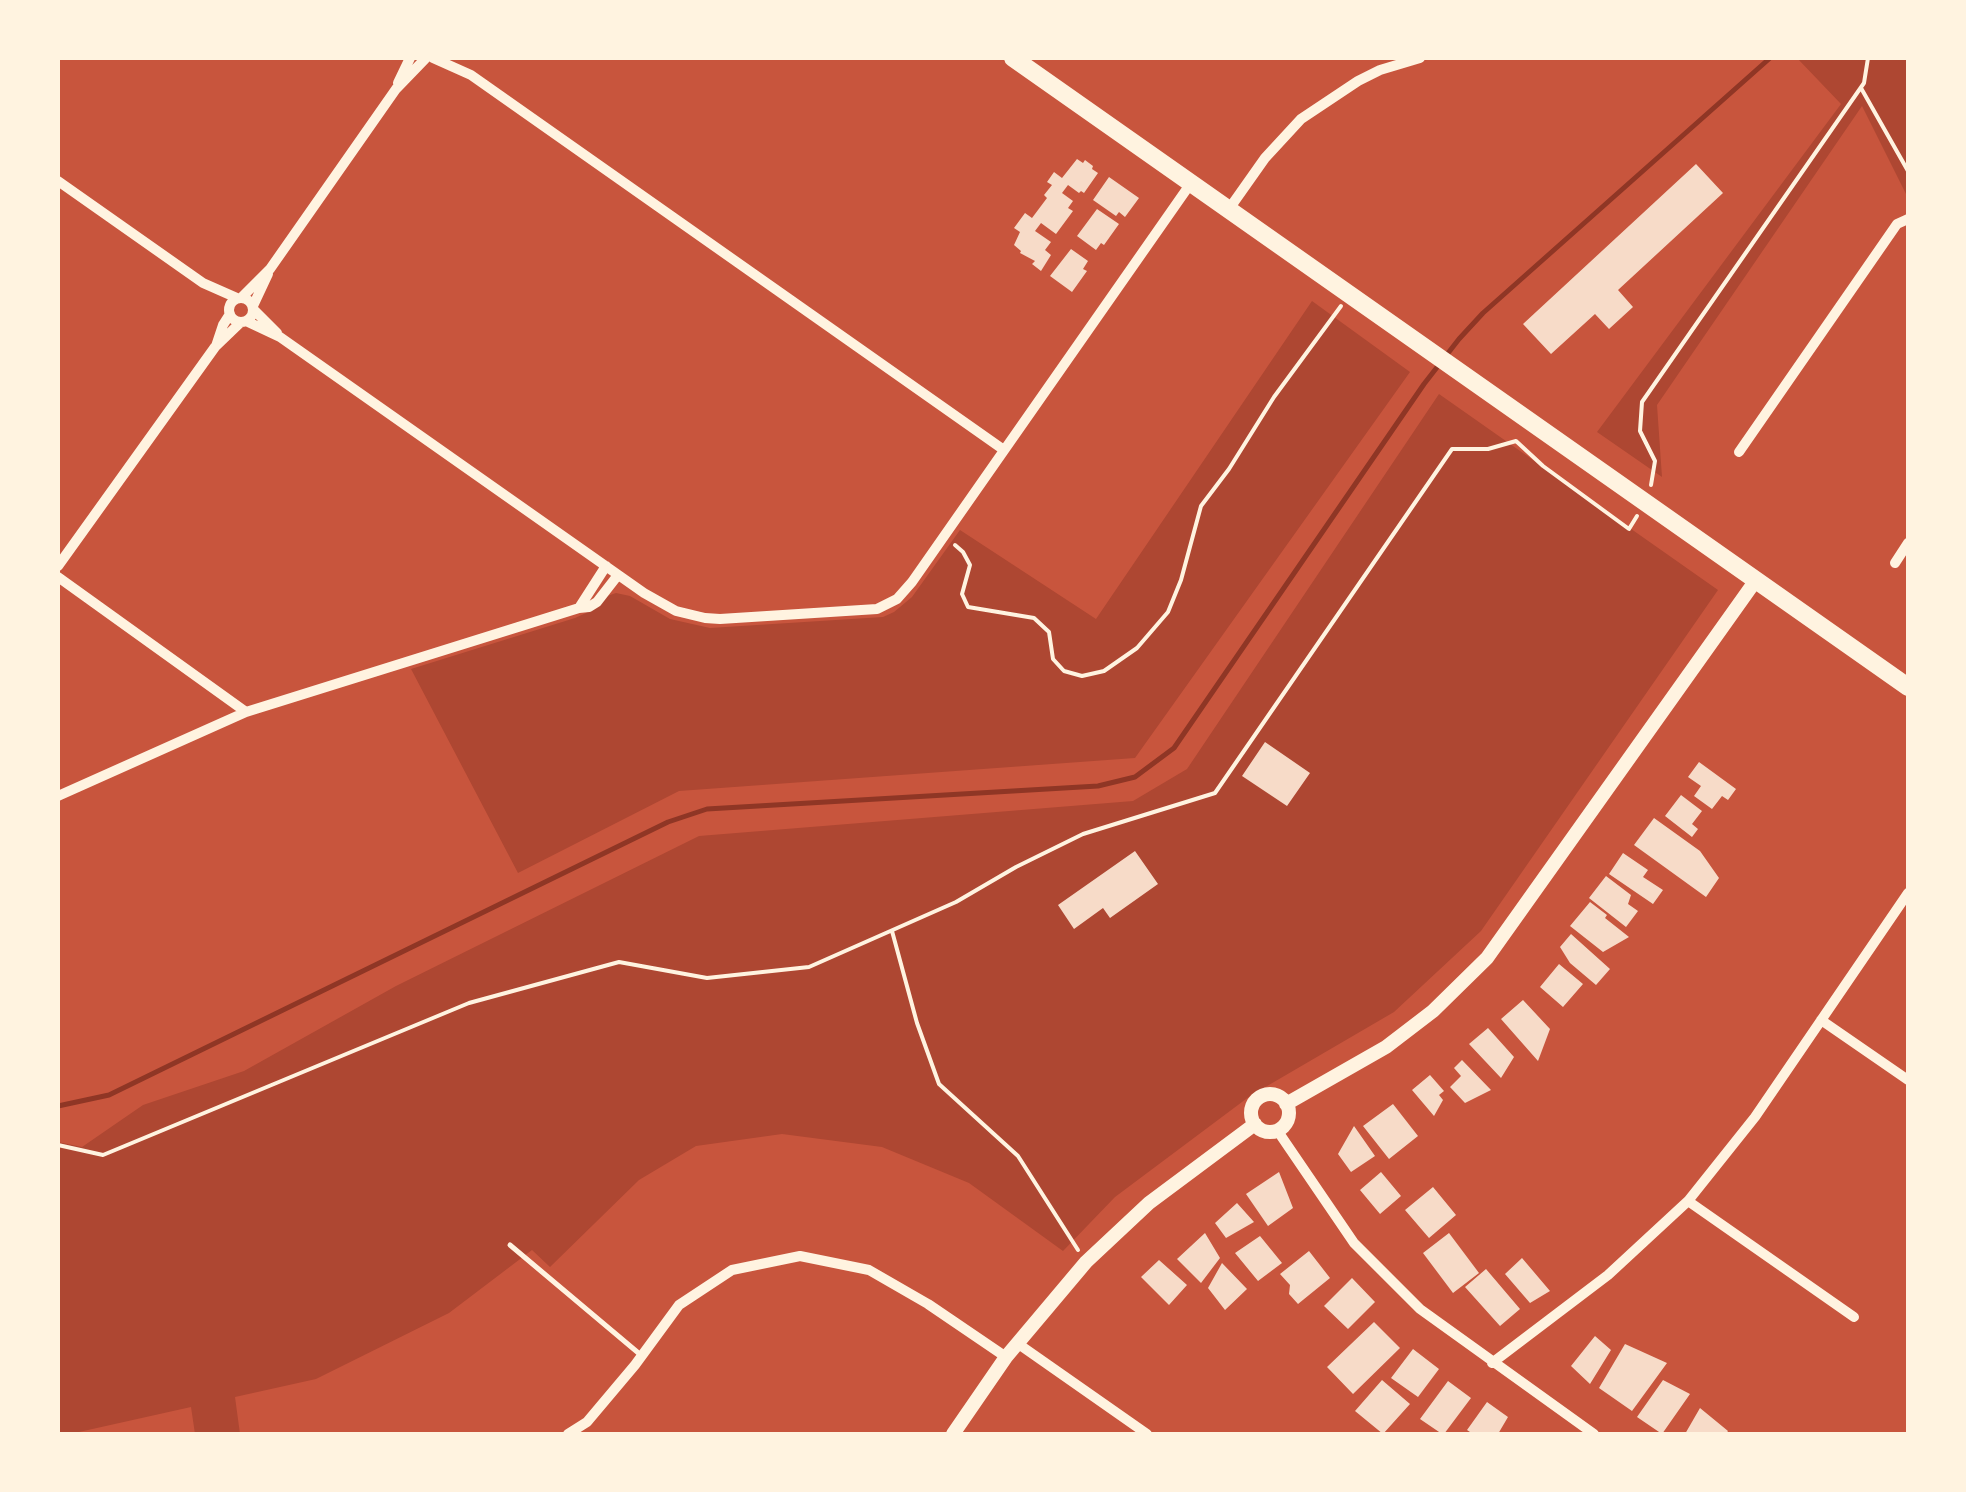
<!DOCTYPE html>
<style>
body{margin:0}
#map{position:relative;width:1966px;height:1492px;overflow:hidden;background:#c8553d;font-family:"Zilla Slab",serif}
canvas{display:block}
.frame{position:absolute;inset:0;border:60px solid #fff3e0;pointer-events:none}
</style>
<div id="map">
<canvas width="1966" height="1492"></canvas>
<div class="frame"></div>
</div>
<script>
const g = document.querySelector('canvas').getContext('2d');
g.lineJoin = 'round';
function fill(path, color) { g.fillStyle = color; g.fill(path, 'evenodd'); }
const toPath = rows => new Path2D(rows.map(r => 'M' + r).join(''));
function trace(path, color, width, dash) { g.strokeStyle = color; g.lineWidth = width; g.lineCap = dash ? 'butt' : 'round'; g.setLineDash(dash || []); g.stroke(path); }
const green = toPath([
 [1797,58,1908,58,1908,198,1862,106,1657,405,1662,477,1597,432,1841,104],
 [1312,301,1410,372,1135,758,679,791,518,873,411,669,575,618,586,613,607,596,616,593,630,596,670,619,710,628,883,617,894,612,912,597,960,530,1096,619],
 [1439,394,1718,590,1481,931,1394,1012,1250,1096,1115,1197,1063,1251,969,1183,882,1147,782,1134,696,1146,639,1180,550,1267,532,1250,449,1313,316,1379,235,1397,240,1434,195,1434,191,1407,70,1434,58,1434,58,1142,82,1147,143,1105,244,1071,396,986,699,836,1133,801,1187,769]
]);
const stream = toPath([
 [58,1106,109,1095,668,822,707,809,1098,786,1135,777,1174,748,1424,384,1459,339,1483,313,1770,58]
]);
const building = toPath([
 [1077,159,1083,163,1085,160,1093,166,1092,169,1098,173,1084,193,1081,191,1079,193,1068,185,1062,193,1073,201,1068,208,1073,211,1056,234,1041,223,1035,231,1051,242,1045,250,1051,255,1041,271,1032,264,1035,261,1020,253,1021,251,1014,245,1020,232,1014,228,1025,213,1032,218,1047,198,1044,195,1052,185,1047,182,1054,172,1062,178],
 [1696,164,1723,193,1618,290,1633,307,1609,329,1595,314,1551,354,1523,324],
 [1109,177,1139,198,1125,217,1119,212,1116,216,1093,200],
 [1097,209,1119,224,1104,245,1101,243,1096,250,1077,236],
 [1071,249,1088,261,1083,269,1087,271,1072,292,1050,276],
 [1265,742,1310,773,1287,806,1242,776],
 [1699,762,1736,789,1728,800,1722,796,1712,809,1694,796,1701,786,1688,777],
 [1681,795,1702,811,1692,824,1698,829,1692,837,1665,816],
 [1654,818,1700,851,1719,878,1706,897,1634,845],
 [1135,851,1158,884,1110,918,1103,908,1074,929,1058,905],
 [1623,853,1648,870,1643,877,1663,890,1653,904,1609,874],
 [1606,876,1631,895,1628,904,1638,911,1626,927,1589,898],
 [1590,902,1607,915,1605,918,1629,937,1603,952,1570,926],
 [1571,934,1610,969,1596,985,1570,963,1560,947],
 [1559,964,1583,984,1563,1007,1540,987],
 [1523,1000,1550,1029,1538,1061,1501,1019],
 [1488,1028,1514,1057,1501,1078,1469,1044],
 [1462,1060,1491,1090,1465,1103,1450,1087,1461,1076,1454,1068],
 [1430,1075,1444,1091,1439,1095,1443,1100,1434,1116,1412,1090],
 [1393,1104,1418,1136,1389,1159,1363,1126],
 [1354,1126,1375,1156,1351,1172,1338,1154],
 [1279,1172,1293,1208,1268,1226,1246,1194],
 [1381,1172,1401,1196,1380,1214,1360,1190],
 [1433,1187,1456,1215,1429,1238,1405,1210],
 [1237,1203,1254,1222,1226,1238,1215,1223],
 [1205,1233,1220,1258,1201,1283,1177,1259],
 [1449,1233,1479,1273,1453,1293,1423,1253],
 [1260,1236,1282,1263,1258,1281,1235,1253],
 [1309,1251,1330,1278,1298,1304,1289,1294,1290,1285,1280,1274],
 [1522,1258,1550,1291,1530,1303,1505,1274],
 [1159,1260,1187,1285,1169,1305,1141,1277],
 [1222,1263,1247,1289,1225,1310,1208,1288],
 [1486,1269,1520,1309,1500,1326,1465,1287],
 [1352,1278,1375,1302,1348,1329,1324,1306],
 [1374,1322,1400,1348,1353,1394,1327,1367],
 [1595,1336,1611,1350,1590,1384,1571,1366],
 [1625,1344,1667,1363,1632,1411,1599,1388],
 [1413,1349,1439,1369,1418,1397,1391,1378],
 [1382,1380,1410,1404,1383,1434,1355,1411],
 [1663,1380,1690,1394,1662,1434,1637,1417],
 [1448,1381,1471,1398,1444,1434,1442,1434,1420,1419],
 [1487,1402,1508,1417,1498,1434,1473,1434,1467,1430],
 [1700,1408,1728,1431,1726,1434,1685,1434]
]);
const path = toPath([
 [1861,88,1908,171],
 [1651,485,1655,461,1640,431,1642,402,1864,83,1868,58],
 [955,545,963,552,970,565,962,594,968,607,1034,618,1049,632,1053,659,1064,671,1082,676,1104,671,1137,648,1168,612,1181,580,1201,506,1229,469,1274,397,1341,306],
 [892,931,917,1023,939,1084,1018,1156,1078,1250],
 [58,1145,103,1155,469,1003,619,962,707,978,809,967,956,902,1016,867,1083,834,1215,793,1452,449,1488,449,1516,441,1543,466,1629,529,1637,516]
]);
const service = toPath([
 [510,1245,642,1356]
]);
const minor = toPath([
 [433,58,471,75,1004,450],
 [398,83,410,58],
 [58,181,203,283,237,298],
 [1229,209,1265,158,1301,119,1358,81,1380,70,1420,58],
 [241,298,270,269,396,89,425,59],
 '229 310a12 12 0 1 1 24 0a12 12 0 1 1-24 0Z',
 [253,306,268,274],
 [253,309,277,333],
 [246,321,280,337,644,593,676,611,705,618,720,619,877,609,897,599,912,582,1191,183],
 [216,346,223,325,230,314],
 [1739,452,1897,224,1908,219],
 [1895,563,1908,543],
 [58,566,215,347,241,322],
 [58,577,246,712],
 [579,608,606,566],
 [58,796,246,712,579,608,589,607,597,602,618,575],
 [1821,1020,1908,1080],
 [1277,1130,1354,1243,1420,1309,1594,1434],
 [1688,1201,1854,1317],
 [1017,1343,1147,1434],
 [1492,1363,1608,1275,1688,1201,1755,1117,1908,893],
 [568,1434,587,1422,635,1365,679,1305,732,1270,800,1256,869,1270,928,1304,1006,1357]
]);
const tertiary = toPath([
 '1251 1113a19 19 0 1 1 38 0a19 19 0 1 1-38 0Z',
 [1286,1104,1386,1047,1433,1011,1487,958,1756,580],
 [953,1434,1006,1357,1086,1262,1149,1203,1255,1124]
]);
const primary = toPath([
 [1013,58,1908,687]
]);
fill(green, '#ae4732');
trace(stream, '#8f3625', 5);
fill(building, '#f7dbc8');
trace(path, '#fff3e0', 4);
trace(service, '#fff3e0', 5);
trace(minor, '#fff3e0', 10);
trace(tertiary, '#fff3e0', 14);
trace(primary, '#fff3e0', 18);
</script>
